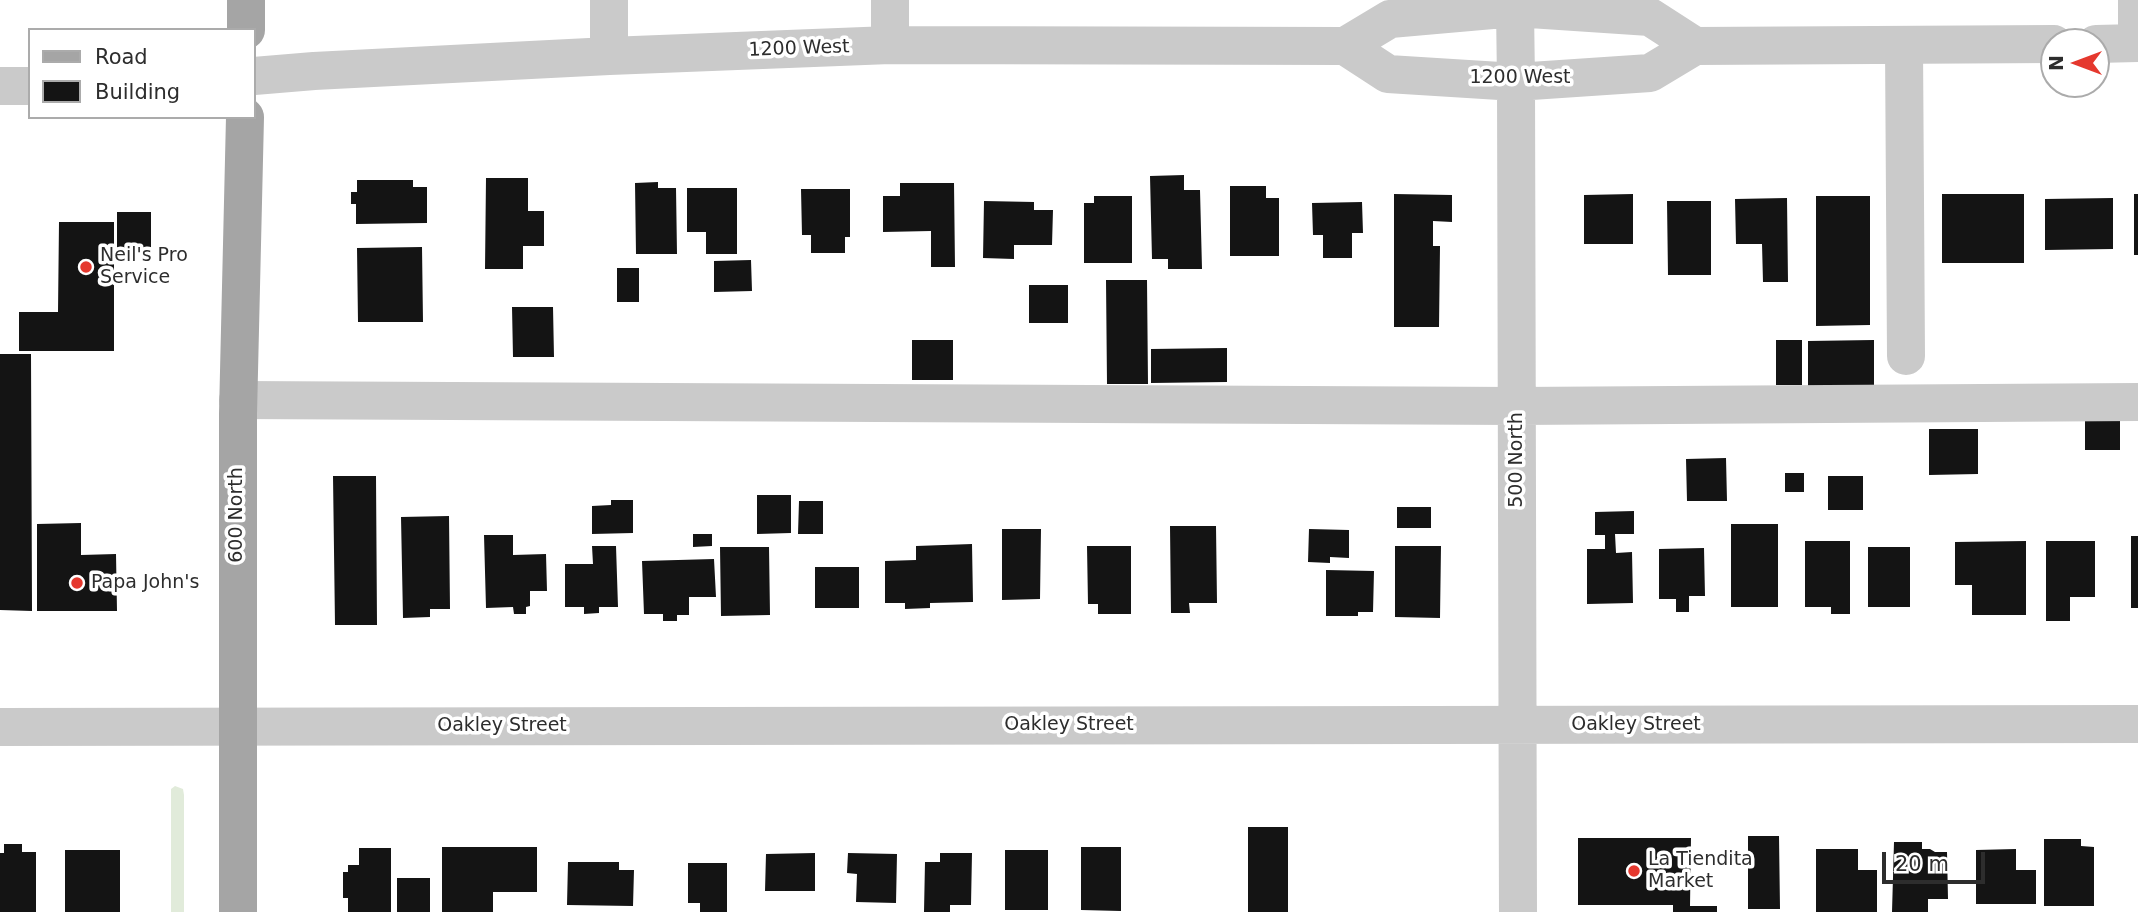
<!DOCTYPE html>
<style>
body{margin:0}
#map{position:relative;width:2138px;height:912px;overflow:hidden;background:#fff;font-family:"DejaVu Sans",sans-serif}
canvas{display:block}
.legend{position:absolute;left:28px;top:28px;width:228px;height:91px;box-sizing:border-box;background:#fff;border:2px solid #ababab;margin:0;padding:9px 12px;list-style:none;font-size:21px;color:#2d2d2d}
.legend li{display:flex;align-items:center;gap:14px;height:35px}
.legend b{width:35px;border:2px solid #ababab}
.north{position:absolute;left:2040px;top:28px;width:70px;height:70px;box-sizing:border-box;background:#fff;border:2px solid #ababab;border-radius:50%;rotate:270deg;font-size:19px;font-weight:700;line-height:28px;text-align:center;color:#2d2d2d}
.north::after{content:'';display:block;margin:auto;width:24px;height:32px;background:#e5382e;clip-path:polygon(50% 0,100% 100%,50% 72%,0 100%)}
.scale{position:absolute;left:1882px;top:852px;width:103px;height:32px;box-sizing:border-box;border:4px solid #2d2d2d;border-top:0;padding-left:9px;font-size:21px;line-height:24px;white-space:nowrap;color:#2d2d2d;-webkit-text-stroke:5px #fff;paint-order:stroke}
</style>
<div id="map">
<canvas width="2138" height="912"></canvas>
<ul class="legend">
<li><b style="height:9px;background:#a5a5a5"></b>Road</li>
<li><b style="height:19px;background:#141414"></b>Building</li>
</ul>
<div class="north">N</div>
<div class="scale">20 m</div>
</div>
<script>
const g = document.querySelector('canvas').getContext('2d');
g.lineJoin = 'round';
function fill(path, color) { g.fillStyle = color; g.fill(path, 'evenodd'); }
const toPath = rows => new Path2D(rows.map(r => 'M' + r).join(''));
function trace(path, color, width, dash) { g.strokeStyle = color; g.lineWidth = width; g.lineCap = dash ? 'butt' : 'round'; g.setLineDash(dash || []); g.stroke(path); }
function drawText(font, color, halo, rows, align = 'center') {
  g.font = font + ' "DejaVu Sans",sans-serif'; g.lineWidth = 7; g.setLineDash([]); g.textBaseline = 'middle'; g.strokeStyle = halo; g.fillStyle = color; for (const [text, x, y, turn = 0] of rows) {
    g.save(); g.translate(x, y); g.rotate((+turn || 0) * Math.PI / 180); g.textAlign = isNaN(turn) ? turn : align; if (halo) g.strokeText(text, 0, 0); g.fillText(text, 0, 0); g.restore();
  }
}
const green = toPath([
 [175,786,183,789,184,795,184,912,171,912,171,789]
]);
const building = toPath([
 [1184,175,1184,190,1200,190,1202,269,1168,269,1168,259,1152,259,1150,176],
 [486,178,528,178,528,211,544,211,544,246,523,246,523,269,485,269],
 [357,180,413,180,413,187,427,187,427,223,356,224,356,204,351,204,351,192,357,192],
 [658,182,658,188,676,188,677,254,636,254,635,183],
 [900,183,954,183,955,267,931,267,931,231,883,232,883,196,900,196],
 [1230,186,1266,186,1266,198,1279,198,1279,256,1230,256],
 [687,188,737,188,737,254,706,254,706,232,687,232],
 [801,189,850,189,850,237,845,237,845,253,811,253,811,235,802,235],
 [1394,194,1452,195,1452,222,1433,221,1433,246,1440,246,1439,327,1394,327],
 [1633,194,1633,244,1584,244,1584,195],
 [1942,194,2024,194,2024,263,1942,263],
 [2134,194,2138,194,2138,255,2134,255],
 [1094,196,1132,196,1132,263,1084,263,1084,203,1094,203],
 [1816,196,1870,196,1870,325,1816,326],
 [1787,198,1788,282,1763,282,1762,244,1736,244,1735,199],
 [2113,198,2113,249,2045,250,2045,199],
 [984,201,1034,202,1034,210,1053,210,1052,245,1014,245,1014,259,983,258],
 [1667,201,1711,201,1711,275,1668,275],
 [1362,202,1363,233,1352,233,1352,258,1323,258,1323,235,1313,235,1312,203],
 [117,212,151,212,151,249,117,250],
 [59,222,114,222,114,351,19,351,19,312,58,312],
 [422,247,423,322,358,322,357,248],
 [751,260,752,291,714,292,714,261],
 [617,268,639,268,639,302,617,302],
 [1106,280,1147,280,1148,384,1107,384],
 [1029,285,1068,285,1068,323,1029,323],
 [512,307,553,307,554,357,513,357],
 [912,340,953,340,953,380,912,380],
 [1776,340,1802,340,1802,385,1776,385],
 [1874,340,1874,386,1808,387,1808,341],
 [1227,348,1227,382,1151,383,1151,349],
 [0,354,31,354,32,611,0,610],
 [2085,414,2120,414,2120,450,2085,450],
 [1929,429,1978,429,1978,474,1929,475],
 [1726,458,1727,501,1687,501,1686,459],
 [1785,473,1804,473,1804,492,1785,492],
 [333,476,376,476,377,625,335,625],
 [1828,476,1863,476,1863,510,1828,510],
 [757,495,791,495,791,533,757,534],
 [611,500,633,500,633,533,592,534,592,506,611,505],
 [799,501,823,501,823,534,798,534],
 [1397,507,1431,507,1431,528,1397,528],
 [1634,511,1634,534,1615,534,1616,553,1632,552,1633,603,1587,604,1587,549,1605,549,1605,535,1595,535,1595,512],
 [449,516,450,609,430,609,430,617,403,618,401,517],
 [81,523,81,555,116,554,117,611,37,611,37,524],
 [1731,524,1778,524,1778,607,1731,607],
 [1170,526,1216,526,1217,603,1189,603,1190,613,1171,613],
 [1002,529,1041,529,1040,599,1002,600],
 [1309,529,1349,530,1349,558,1330,557,1330,563,1308,562],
 [693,534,712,534,712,546,693,547],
 [484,535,513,535,513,555,546,554,547,591,530,591,530,606,526,607,526,614,514,614,513,607,486,608],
 [2131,536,2138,536,2138,608,2131,608],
 [1805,541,1850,541,1850,614,1831,614,1831,607,1805,607],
 [2026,541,2026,615,1972,615,1972,585,1955,585,1955,542],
 [2046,541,2095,541,2095,597,2070,597,2070,621,2046,621],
 [972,544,973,602,930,603,930,608,905,609,905,603,885,603,885,561,916,560,916,546],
 [592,546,616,546,618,607,599,607,599,613,584,614,584,607,565,607,565,564,593,564],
 [1087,546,1131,546,1131,614,1098,614,1098,604,1088,604],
 [1395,546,1441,546,1440,618,1395,617],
 [720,547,769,547,770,615,721,616],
 [1868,547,1910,547,1910,607,1868,607],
 [1704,548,1705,596,1689,596,1689,612,1676,612,1676,599,1659,599,1659,549],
 [714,559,716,597,689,597,689,615,677,615,677,621,663,621,663,614,644,614,642,561],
 [815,567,859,567,859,608,815,608],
 [1326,570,1374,571,1373,612,1358,612,1358,616,1326,616],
 [1248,827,1288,827,1288,912,1248,912],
 [1748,836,1779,836,1780,909,1748,909],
 [1578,838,1691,838,1690,906,1717,906,1717,912,1673,912,1673,905,1578,905],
 [2044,839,2081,839,2081,846,2094,847,2094,906,2044,906],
 [1894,842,1922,842,1922,849,1930,849,1935,852,1947,852,1948,899,1928,899,1928,912,1892,912],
 [4,844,22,844,22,852,36,852,36,912,0,912,0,853,4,853],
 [442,847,537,847,537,892,493,892,493,912,442,912],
 [1081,847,1121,847,1121,911,1081,910],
 [359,848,391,848,391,912,348,912,348,898,343,898,343,872,348,872,348,865,359,865],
 [1816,849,1858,849,1858,870,1877,870,1877,912,1816,912],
 [2016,849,2016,870,2036,870,2036,904,1976,904,1976,850],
 [65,850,120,850,120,912,65,912],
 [1005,850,1048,850,1048,910,1005,910],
 [815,853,815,891,765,891,766,854],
 [848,853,897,854,896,903,856,902,857,874,847,873],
 [940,853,972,853,971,905,950,905,950,912,924,912,925,862,940,862],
 [568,862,619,862,619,870,634,870,633,906,567,905],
 [688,863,727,863,727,912,700,912,700,903,688,903],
 [397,878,430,878,430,912,397,912]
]);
const minor = toPath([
 [609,0,609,56],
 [890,0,890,45],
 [1511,0,1515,8,1516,82,1518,912],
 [2137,0,2137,43],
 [2096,44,2138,43],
 [1904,45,1906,356],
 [1345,46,1388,74,1516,82,1650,73,1695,46,2054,44],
 [254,76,314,71,609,56,890,45,1345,46,1390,19,1515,8,1650,17,1695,46],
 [0,86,30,86],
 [238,400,1517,406,2138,402],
 [0,727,2138,724]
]);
const major = toPath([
 [246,30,246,0],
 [238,912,238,414,245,117]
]);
const markers = [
 [86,267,7,"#e5382e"],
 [77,583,7,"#e5382e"],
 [1634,871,7,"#e5382e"]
];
const streetNames = [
 ["1200 West",799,49,-2],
 ["1200 West",1520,78],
 ["500 North",1517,460,-90],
 ["600 North",237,515,-90],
 ["Oakley Street",1069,725],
 ["Oakley Street",1636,725],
 ["Oakley Street",502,726]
];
const poiNames = [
 ["Neil's Pro",100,256],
 ["Service",100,278],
 ["Papa John's",91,583],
 ["La Tiendita",1648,860],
 ["Market",1648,882]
];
fill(green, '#e1ebda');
fill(building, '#141414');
trace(minor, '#cacaca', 38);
trace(major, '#a5a5a5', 38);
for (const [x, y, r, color] of markers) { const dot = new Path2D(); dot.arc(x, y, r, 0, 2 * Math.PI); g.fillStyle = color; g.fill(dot); trace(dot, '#fff', 2.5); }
drawText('19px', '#2d2d2d', '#fff', streetNames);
drawText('19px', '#2d2d2d', '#fff', poiNames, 'left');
</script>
